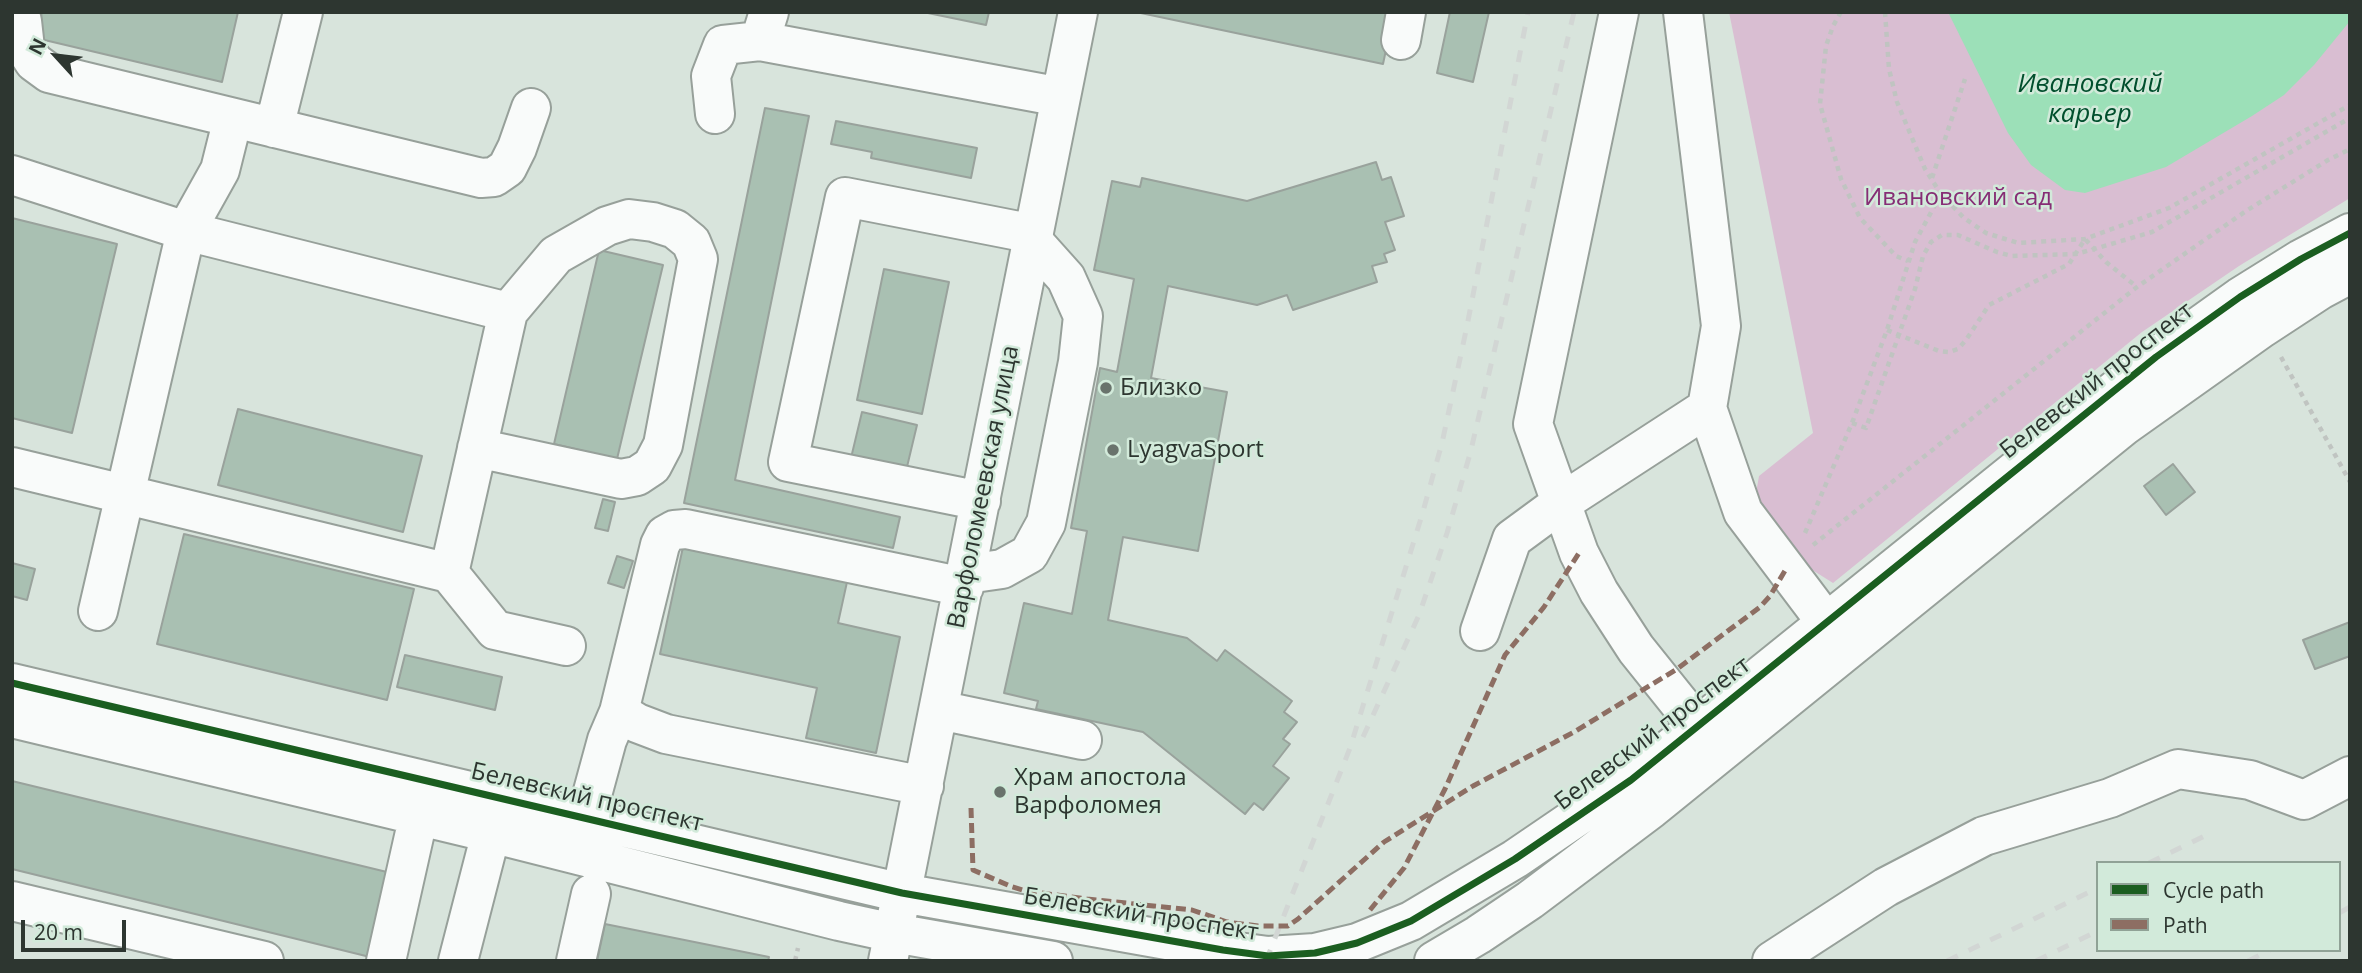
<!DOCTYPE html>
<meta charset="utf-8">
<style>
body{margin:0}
#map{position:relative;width:2362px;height:973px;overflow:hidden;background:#d8e4dc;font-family:"Open Sans",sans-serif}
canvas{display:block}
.frame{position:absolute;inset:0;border:14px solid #2d3630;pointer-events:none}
.legend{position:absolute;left:2096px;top:861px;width:245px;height:91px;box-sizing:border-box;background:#d2eada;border:2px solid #90a296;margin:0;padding:9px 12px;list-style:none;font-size:21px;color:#2d3630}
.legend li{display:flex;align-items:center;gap:14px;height:35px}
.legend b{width:35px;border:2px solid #90a296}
.north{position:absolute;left:21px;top:21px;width:70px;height:70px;-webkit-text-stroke:5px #d2eada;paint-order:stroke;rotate:297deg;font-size:19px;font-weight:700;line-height:28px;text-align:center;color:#2d3630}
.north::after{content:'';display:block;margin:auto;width:24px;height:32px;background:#2d3630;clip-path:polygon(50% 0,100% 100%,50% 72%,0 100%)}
.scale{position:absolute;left:21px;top:920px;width:105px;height:32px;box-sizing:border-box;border:4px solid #2d3630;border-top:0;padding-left:9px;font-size:21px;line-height:24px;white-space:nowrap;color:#2d3630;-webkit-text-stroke:5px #d2eada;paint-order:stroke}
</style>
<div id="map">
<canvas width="2362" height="973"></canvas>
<div class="frame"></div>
<ul class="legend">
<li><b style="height:9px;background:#1b5e20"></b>Cycle path</li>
<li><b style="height:9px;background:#8d6e63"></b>Path</li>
</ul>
<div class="north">N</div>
<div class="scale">20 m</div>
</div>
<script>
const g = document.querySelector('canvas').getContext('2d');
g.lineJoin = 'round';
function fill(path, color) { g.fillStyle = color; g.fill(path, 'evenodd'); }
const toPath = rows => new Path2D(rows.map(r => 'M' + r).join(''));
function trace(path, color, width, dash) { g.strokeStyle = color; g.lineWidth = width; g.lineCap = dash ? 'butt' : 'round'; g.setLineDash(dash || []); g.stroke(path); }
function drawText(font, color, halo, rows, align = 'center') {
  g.font = font + ' "Open Sans",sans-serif'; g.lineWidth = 5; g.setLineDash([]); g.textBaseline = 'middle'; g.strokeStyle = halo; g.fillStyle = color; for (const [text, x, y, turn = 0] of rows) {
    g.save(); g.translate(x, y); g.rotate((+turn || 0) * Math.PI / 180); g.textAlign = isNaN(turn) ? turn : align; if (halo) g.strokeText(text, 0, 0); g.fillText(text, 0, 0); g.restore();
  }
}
const green = toPath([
 [1729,12,2350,12,2350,198,2239,266,2142,332,1833,583,1806,566,1755,499,1759,476,1813,433]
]);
const water = toPath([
 [1948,12,2350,12,2350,21,2314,65,2284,95,2252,116,2166,167,2085,193,2065,190,2031,165,2008,133]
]);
const building = toPath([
 [42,12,238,12,222,82,36,38,42,12],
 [923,12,989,12,986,25,923,12],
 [1136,12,1394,12,1383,64,1136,12],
 [1489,12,1473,82,1437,73,1450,12,1489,12],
 [765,108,809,116,735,480,900,517,893,548,684,503,765,108],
 [836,121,977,148,971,178,871,158,872,152,831,144,836,121],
 [1376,162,1382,180,1391,177,1404,216,1385,222,1395,250,1384,254,1387,262,1372,266,1377,282,1293,310,1287,295,1257,305,1168,286,1151,378,1227,392,1198,551,1123,537,1108,620,1187,638,1217,661,1225,650,1292,701,1284,712,1297,722,1283,739,1290,744,1273,766,1289,778,1263,810,1254,803,1245,814,1143,732,1036,709,1038,701,1004,693,1024,603,1072,614,1087,531,1071,528,1100,368,1117,372,1134,279,1094,270,1112,181,1140,187,1142,178,1247,201,1376,162],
 [12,218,117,244,72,433,12,418,12,218],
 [599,250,663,265,617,459,554,444,599,250],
 [884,269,949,282,922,414,857,400,884,269],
 [238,409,422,456,403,532,218,485,238,409],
 [862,412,917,425,906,471,851,458,862,412],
 [2173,464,2195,492,2166,515,2144,486,2173,464],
 [603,499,615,502,608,531,595,528,603,499],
 [184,534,414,589,387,700,157,644,184,534],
 [683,547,847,582,838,623,900,637,876,753,806,738,817,688,660,654,683,547],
 [617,556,633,561,624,588,608,583,617,556],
 [12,563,35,569,27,600,12,596,12,563],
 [2350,622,2350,656,2315,669,2303,640,2350,622],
 [405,655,502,677,495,710,397,687,405,655],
 [12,781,391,873,370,957,12,869,12,781],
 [605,924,769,957,768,961,597,961,605,924]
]);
const path = toPath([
 [1841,12,1833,26,1826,46,1820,104,1841,179,1860,218,1896,256,1908,261],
 [1885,12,1889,69,1897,102,1925,169,1941,194,1964,218,1986,233,2018,243,2085,239,2169,208,2350,105],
 [1932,178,1965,79],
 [1887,330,1939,351,1949,352,1958,349,1966,340,1989,305,2069,264,2085,239,2106,262,2137,287],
 [2281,357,2350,482],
 [1852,423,1866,428,1915,289,1923,256,1931,242,1942,235,1958,235,1997,252,2012,256,2076,254,2094,249,2152,232,2350,118],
 [1805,533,1852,423,1887,330,1915,242,1941,194],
 [1813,545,2137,287,2246,211,2328,160,2350,149],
 [795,961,798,948]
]);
const minor = toPath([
 [17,12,22,21,25,48,34,62,49,73,481,178,494,177,507,168,517,148,531,108],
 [1619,12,1533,424,1579,553,1599,592,1636,649,1713,745],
 [1683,12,1721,326,1707,408,1743,512,1826,622],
 [1401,40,1406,12],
 [760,41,1061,97],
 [715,114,711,76,723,45,760,41,769,12],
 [274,128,303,12],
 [12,175,186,231,508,312,556,255,607,226,629,219,653,222,675,229,691,242,698,259,663,445,652,466,637,476,621,479,477,448],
 [12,467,449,573,495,630,566,646],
 [981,501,788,462,845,197,1034,234],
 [449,573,508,312],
 [967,574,1002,569,1029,554,1046,523,1078,362,1083,316,1066,278,1032,240],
 [98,611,186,231,220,170,233,118],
 [1480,631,1512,539,1561,503,1707,408],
 [12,683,902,893,1223,950,1268,956,1315,953,1357,943,1411,921,1515,859,1631,780,2156,357,2240,297,2301,259,2350,233],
 [939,710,1082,740],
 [619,712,637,723,666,734,924,786],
 [12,718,491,833,839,921,894,933,1053,961],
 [592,795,607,740,619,712,660,545,665,535,674,530,686,529,964,587],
 [12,901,264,961],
 [386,961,424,792],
 [458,961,491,833],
 [576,961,591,894],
 [888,961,1078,12],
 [1434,961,1478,935,1530,900,1651,809,2124,426,2262,328,2320,290,2350,274],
 [1772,961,1886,887,1984,836,2110,798,2178,769,2250,780,2304,800,2350,776]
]);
const rail = toPath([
 [1363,737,1419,615,1447,533,1470,454,1574,12],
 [2149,863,2213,832],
 [2339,913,2350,907],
 [1266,961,1350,748,1422,515,1442,443,1467,326,1528,12],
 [1947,961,2098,888],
 [2036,961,2098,931],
 [2248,961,2270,950]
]);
const quiet = toPath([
 [971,808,973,870,1010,886,1026,891,1087,899,1192,910,1227,922,1258,926,1288,926,1298,919,1384,842,1473,786,1574,732,1677,669,1760,607,1770,596,1786,569],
 [1370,910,1404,868,1445,789,1505,655,1544,607,1579,553]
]);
const cycleway = toPath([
 [12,683,902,893,1223,950,1268,956,1315,953,1357,943,1411,921,1515,859,1631,780,2156,357,2240,297,2301,259,2350,233]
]);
const markers = [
 [1106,388,7,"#69736c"],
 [1113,450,7,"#69736c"],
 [1000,792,7,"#69736c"]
];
const parkNames = [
 ["Ивановский сад",1958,198]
];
const streetNames = [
 ["Белевский проспект",2097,381,-38],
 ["Варфоломеевская улица",984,487,-79],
 ["Белевский проспект",1653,734,-37],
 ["Белевский проспект",587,798,13],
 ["Белевский проспект",1141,915,9]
];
const poiNames = [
 ["Близко",1120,388],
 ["LyagvaSport",1127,450],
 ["Храм апостола",1014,778],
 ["Варфоломея",1014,806]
];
const waterNames = [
 ["Ивановский",2090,85],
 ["карьер",2090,115]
];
fill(green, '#d9bed2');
fill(water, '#9ce0b8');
fill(building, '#a9c0b2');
trace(building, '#99a29c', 2);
trace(minor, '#97a09a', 42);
trace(path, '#c0c4c1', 4.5, [5, 5]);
trace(minor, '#f9fbfa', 38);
trace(rail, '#d2d6d4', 5, [12, 12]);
trace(quiet, '#8d6e63', 5, [10, 5]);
trace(cycleway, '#1b5e20', 7);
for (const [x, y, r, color] of markers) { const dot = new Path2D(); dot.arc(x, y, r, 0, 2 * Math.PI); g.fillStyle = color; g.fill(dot); trace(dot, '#d2eada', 2.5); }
drawText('24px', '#862d75', '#d2eada', parkNames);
drawText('24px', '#2d3630', '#d2eada', streetNames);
drawText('24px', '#2d3630', '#d2eada', poiNames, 'left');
drawText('italic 26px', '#014f2d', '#d2eada', waterNames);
</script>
